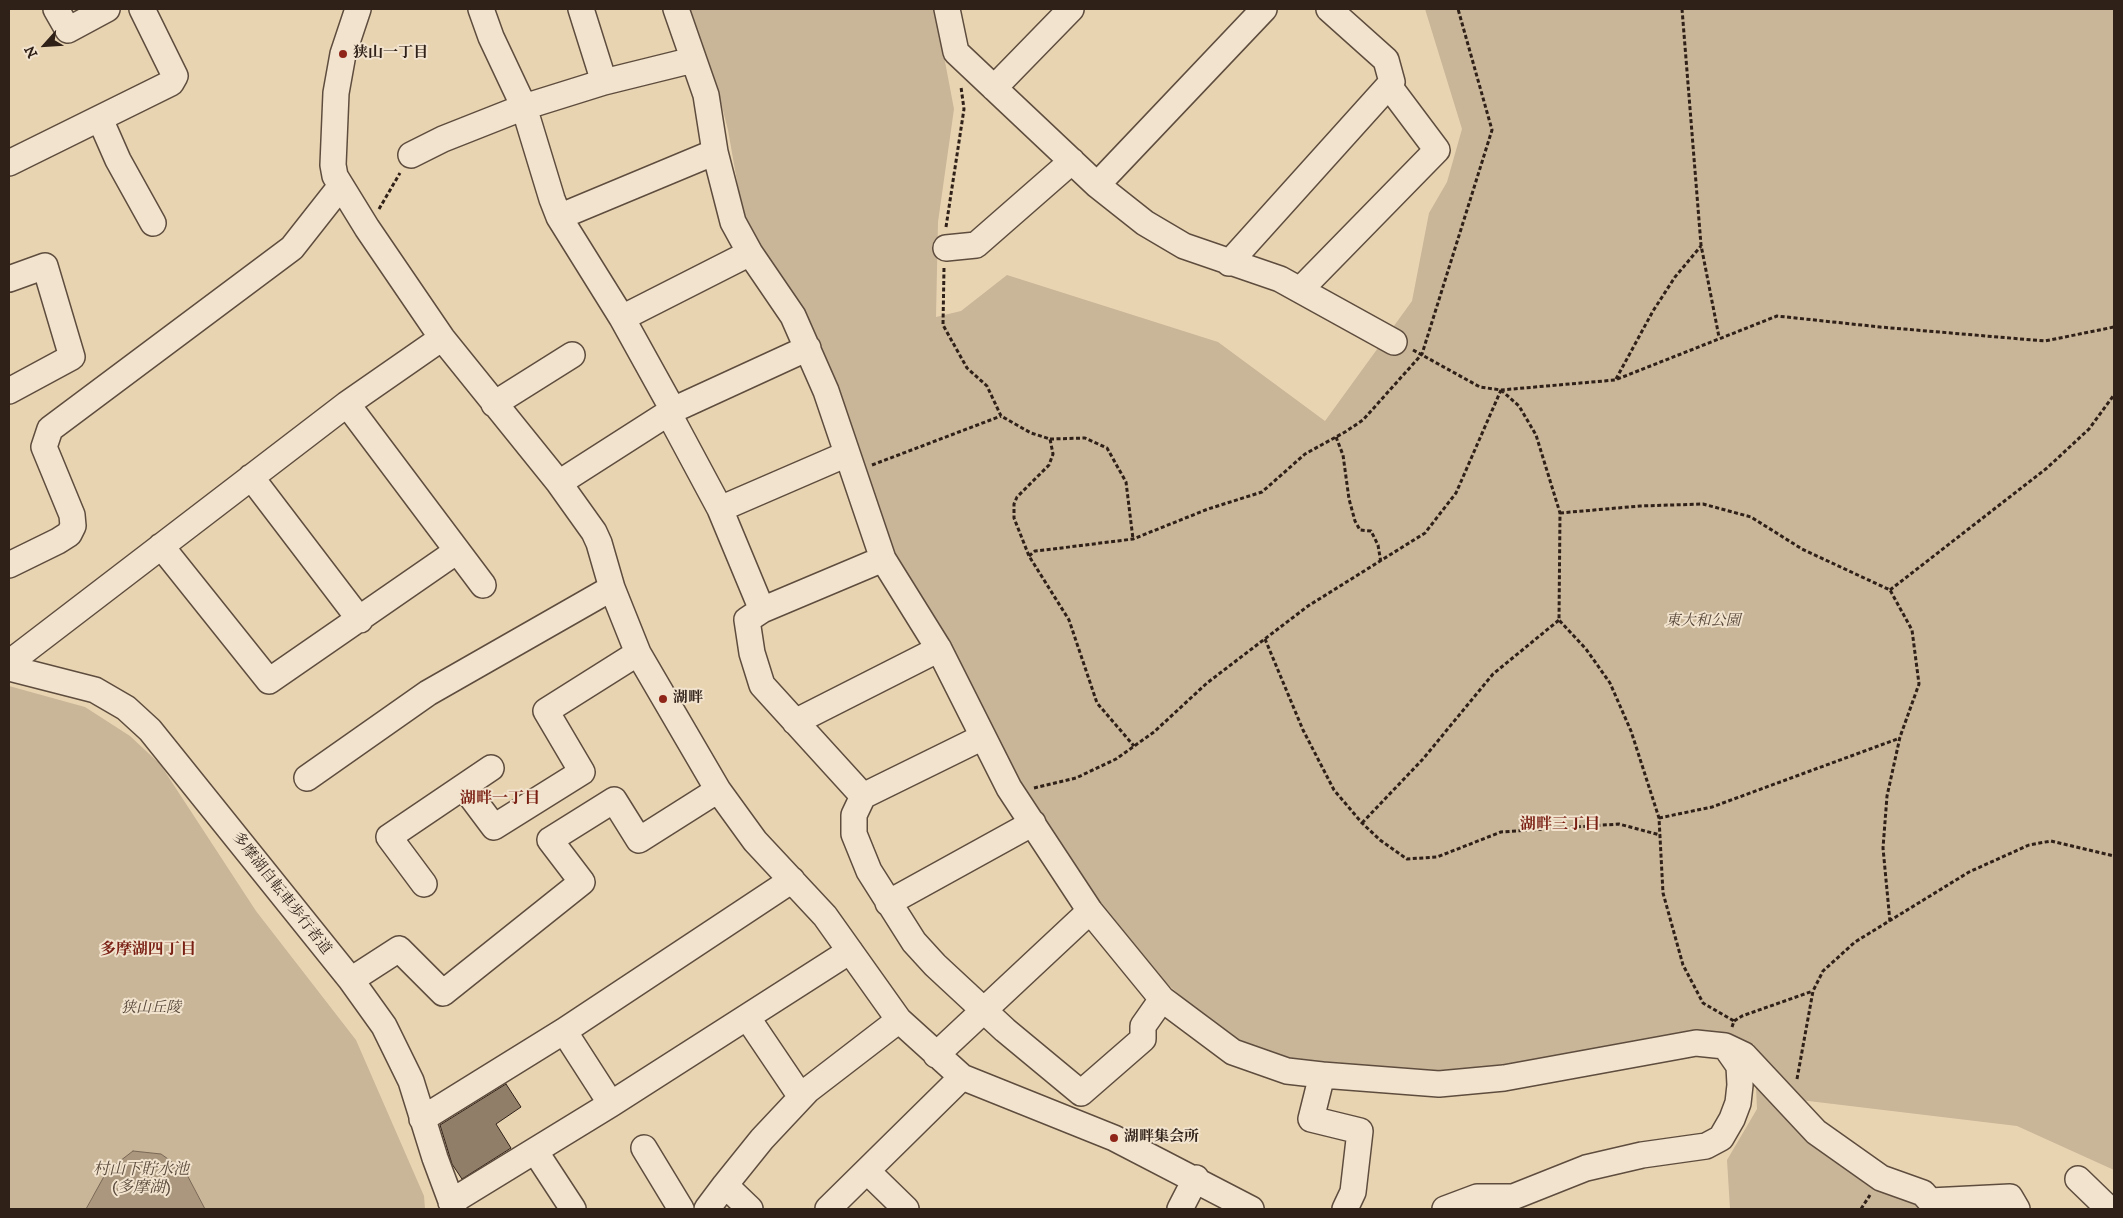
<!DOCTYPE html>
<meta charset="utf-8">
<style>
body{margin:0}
#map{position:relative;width:2123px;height:1218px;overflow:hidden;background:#e9d4b2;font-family:"IM FELL DW Pica",serif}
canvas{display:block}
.frame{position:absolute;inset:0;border:10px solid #2f2018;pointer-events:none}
.north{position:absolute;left:20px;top:20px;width:50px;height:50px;-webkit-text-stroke:4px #f1e3cd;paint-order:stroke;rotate:244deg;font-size:14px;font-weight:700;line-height:20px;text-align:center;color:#2f2018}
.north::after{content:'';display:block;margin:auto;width:18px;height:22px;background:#2f2018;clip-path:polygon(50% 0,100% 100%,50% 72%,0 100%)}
</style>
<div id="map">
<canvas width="2123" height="1218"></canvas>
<div class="frame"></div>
<div class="north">N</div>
</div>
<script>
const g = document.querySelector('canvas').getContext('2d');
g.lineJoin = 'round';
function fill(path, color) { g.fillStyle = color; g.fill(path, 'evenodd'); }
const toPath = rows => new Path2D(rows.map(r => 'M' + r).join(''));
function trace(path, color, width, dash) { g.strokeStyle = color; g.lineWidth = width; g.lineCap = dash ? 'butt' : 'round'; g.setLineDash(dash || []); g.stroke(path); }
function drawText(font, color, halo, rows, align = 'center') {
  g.font = font + ' "IM FELL DW Pica","Noto Serif JP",serif'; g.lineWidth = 4; g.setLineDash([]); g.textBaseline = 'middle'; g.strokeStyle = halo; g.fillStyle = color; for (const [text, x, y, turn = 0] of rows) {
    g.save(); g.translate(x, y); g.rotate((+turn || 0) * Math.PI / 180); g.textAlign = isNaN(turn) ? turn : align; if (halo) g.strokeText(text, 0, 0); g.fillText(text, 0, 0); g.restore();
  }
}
const green = toPath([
 [687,9,935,9,954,109,938,222,936,317,961,311,1007,275,1218,342,1325,421,1412,301,1429,213,1447,182,1462,129,1425,9,2114,9,2114,1170,2017,1126,1775,1097,1930,1209,1730,1209,1727,1160,1757,1109,1754,1044,1709,1035,1443,1075,1318,1066,1233,1042,1131,952,1021,787,894,554,804,313,744,221,728,130,718,91],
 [9,686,85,707,130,736,160,764,256,911,356,1040,424,1196,425,1209,205,1209,185,1171,161,1154,133,1151,92,1197,86,1209,9,1209]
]);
const water = toPath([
 [133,1151,161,1154,185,1171,205,1209,86,1209,107,1171,133,1151]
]);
const building = toPath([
 [506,1084,521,1107,496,1124,511,1148,462,1179,452,1164,440,1125,506,1084]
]);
const path = toPath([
 [1682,9,1701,245,1719,337],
 [379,209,400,173],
 [946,227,964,109,961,87],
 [944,268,943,325,967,368,987,386,1001,416,1031,433,1050,439,1053,454,1049,465,1017,497,1014,504,1014,518,1029,556,1069,620,1097,703,1134,746],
 [1413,350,1480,387,1501,390,1615,380,1777,316,1880,327,2045,341,2114,327],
 [1616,379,1653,311,1675,277,1701,246],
 [1501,390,1519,406,1536,435,1560,513,1559,620,1586,649,1610,683,1631,731,1659,818,1663,893,1683,965,1703,1003,1734,1021],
 [1336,437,1343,455,1349,499,1355,521,1360,530,1371,531,1378,545,1381,563],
 [1050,439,1085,438,1107,448,1126,482,1133,539],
 [872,465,1001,416],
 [1560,513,1640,506,1703,504,1751,517,1802,549,1890,590,1912,630,1919,684,1900,737,1887,796,1883,848,1890,922],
 [1029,556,1035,551,1045,550,1133,539,1208,509,1262,492,1305,454,1345,432,1363,420,1422,354,1492,130,1458,9],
 [1890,590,2047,468,2089,429,2114,395],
 [1265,639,1303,730,1334,790,1362,823,1380,840,1407,859,1437,857,1501,832,1619,824,1660,835],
 [1034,788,1076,778,1116,759,1154,732,1207,683,1308,606,1425,533,1456,493,1501,390],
 [1659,818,1712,807,1900,738],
 [1362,823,1423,759,1493,674,1559,620],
 [1732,1027,1734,1021,1742,1016,1813,991],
 [1797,1079,1813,991,1823,971,1855,942,1969,872,2029,845,2051,841,2114,856],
 [1861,1209,1870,1195]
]);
const minor = toPath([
 [56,9,68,30,107,9],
 [358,9,343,54,336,93,333,165,335,176,367,228,442,338,559,483,594,532,599,543,612,588,638,653,718,790,755,841,825,916,899,1020,962,1077,1114,1138,1251,1209],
 [481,9,491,37,524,107,552,199,559,217,622,318,673,410],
 [581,9,604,82],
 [676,9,706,95,715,152,733,222,750,253,793,316,826,391,883,559,939,649,1009,788,1090,911,1162,999,1233,1052,1287,1071,1322,1075],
 [947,9,956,52,1097,185,1145,223,1184,246,1280,279,1394,342],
 [994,88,1071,9],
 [100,119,118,160,153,223],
 [411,155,443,139,524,107,604,82,693,60],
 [9,163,171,83,175,76,142,9],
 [1097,185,1264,9],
 [559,217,715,152],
 [946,248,976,245,1072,161],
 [1229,263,1392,82,1386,60,1329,9],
 [9,279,45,266,72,357,9,391],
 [1300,290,1437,150,1389,86],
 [622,318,750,253],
 [347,404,483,585],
 [494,404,572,355],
 [669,414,720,509,762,610],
 [251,477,360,620],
 [559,483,673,410,808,348],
 [720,509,847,454],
 [161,546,269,681,457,551],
 [9,565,58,541,69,534,73,526,72,515,44,447,50,429,292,248,340,187],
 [9,663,347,404,442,338],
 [9,668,95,690,126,708,150,730,351,980,384,1026,411,1081,435,1158,454,1209],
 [795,722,939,649],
 [983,737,863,796,854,815,854,834,869,871,914,942,935,965,1005,1030,1081,1093,1143,1039,1143,1026,1162,999],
 [307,778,428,693,612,588],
 [464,787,494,827,582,772,546,711,638,653],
 [863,796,762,685,752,653,747,620,762,610,883,559],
 [424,884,389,837,491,768],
 [888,903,1033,823],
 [351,980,399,949,443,993,582,882,550,840,614,800,639,840,718,790],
 [747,1017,801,1097],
 [564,1031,611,1104],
 [936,1055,1090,911],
 [422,1119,564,1031,792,880],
 [644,1148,681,1209],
 [535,1151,573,1209],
 [867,1171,906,1209],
 [2078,1179,2109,1209],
 [1930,1201,2010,1197,2017,1209],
 [451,1202,611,1104,850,951],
 [707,1209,725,1185],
 [750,1209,725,1185,762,1139,808,1090,899,1020],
 [828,1209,962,1077],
 [1180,1209,1196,1178],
 [1345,1209,1353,1192,1360,1131,1311,1119,1322,1075,1439,1084,1504,1078,1696,1043,1725,1046,1744,1055,1816,1132,1881,1178,1923,1193,1937,1209],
 [1445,1209,1477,1197,1513,1197,1586,1168,1642,1155,1706,1146,1721,1138,1732,1119,1738,1103,1740,1085,1739,1066,1725,1046]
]);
const markers = [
 [343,54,5,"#8f2418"],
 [663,699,5,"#8f2418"],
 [1114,1138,5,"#8f2418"]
];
const poiNames = [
 ["狭山一丁目",353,54],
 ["湖畔",673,699],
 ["湖畔集会所",1124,1138]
];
const parkNames = [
 ["東大和公園",1703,622],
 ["狭山丘陵",151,1009]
];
const streetNames = [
 ["多摩湖自転車歩行者道",281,894,52]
];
const neighbourhoodNames = [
 ["湖畔一丁目",500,800],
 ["湖畔三丁目",1560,826],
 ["多摩湖四丁目",148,951]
];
const waterNames = [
 ["村山下貯水池",141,1171],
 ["(多摩湖)",141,1189]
];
fill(green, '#c9b598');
fill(water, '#aa977e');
trace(water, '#796755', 1);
fill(building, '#907e68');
trace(building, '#2f2018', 1);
trace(minor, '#5e4d3e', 28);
trace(path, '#2f2018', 3, [4, 2.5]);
trace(minor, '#f1e3cd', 25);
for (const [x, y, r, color] of markers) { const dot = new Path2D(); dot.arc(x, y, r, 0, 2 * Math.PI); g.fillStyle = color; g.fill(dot); trace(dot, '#f1e3cd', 2); }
drawText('bold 15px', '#2f2018', '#f1e3cd', poiNames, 'left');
drawText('italic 15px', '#564538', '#f1e3cd', parkNames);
drawText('15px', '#2f2018', '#f1e3cd', streetNames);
drawText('bold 16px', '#7a1f14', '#f1e3cd', neighbourhoodNames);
drawText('italic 16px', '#5a4a3c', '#f1e3cd', waterNames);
</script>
